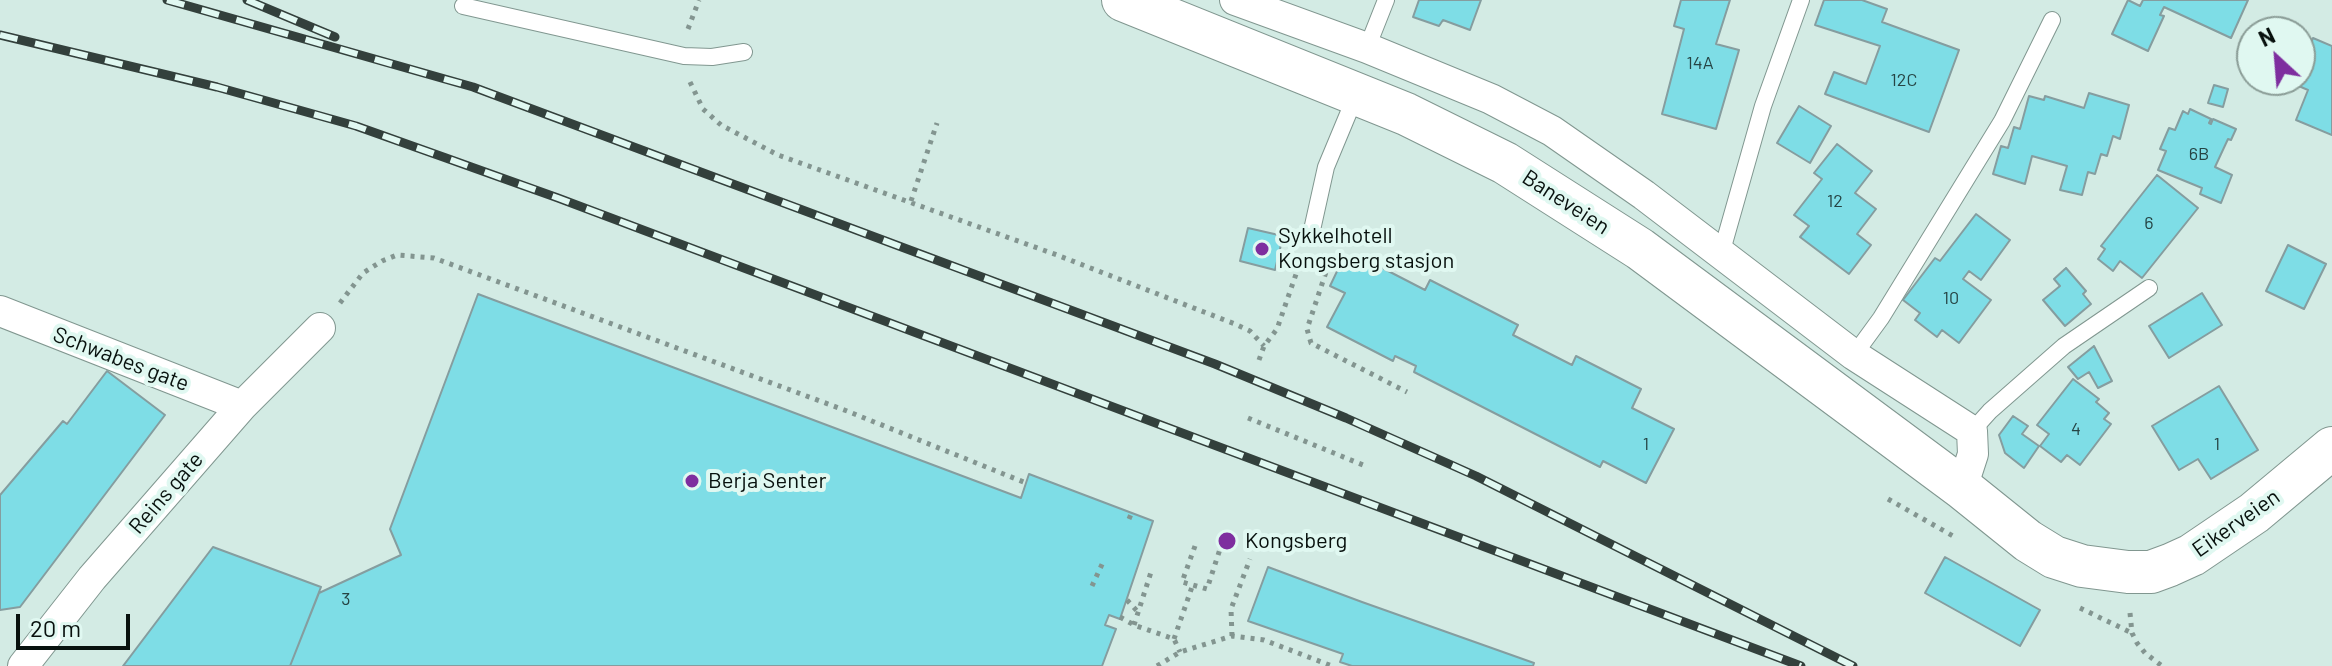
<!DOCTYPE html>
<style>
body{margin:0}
#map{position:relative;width:2332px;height:666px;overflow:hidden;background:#d3ebe4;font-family:Barlow,sans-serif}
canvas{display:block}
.north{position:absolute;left:2236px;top:16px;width:80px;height:80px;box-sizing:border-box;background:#e0f8f1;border:2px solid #8a9c96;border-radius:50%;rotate:334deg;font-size:22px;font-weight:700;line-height:32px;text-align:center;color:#08110e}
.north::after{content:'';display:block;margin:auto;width:28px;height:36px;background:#7e2e9f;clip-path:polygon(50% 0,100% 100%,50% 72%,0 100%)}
.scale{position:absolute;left:16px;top:614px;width:114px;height:36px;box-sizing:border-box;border:4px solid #08110e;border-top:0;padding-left:10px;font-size:24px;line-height:28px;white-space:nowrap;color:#08110e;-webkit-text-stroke:6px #e0f8f1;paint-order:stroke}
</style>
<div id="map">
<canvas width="2332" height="666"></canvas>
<div class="north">N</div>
<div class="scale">20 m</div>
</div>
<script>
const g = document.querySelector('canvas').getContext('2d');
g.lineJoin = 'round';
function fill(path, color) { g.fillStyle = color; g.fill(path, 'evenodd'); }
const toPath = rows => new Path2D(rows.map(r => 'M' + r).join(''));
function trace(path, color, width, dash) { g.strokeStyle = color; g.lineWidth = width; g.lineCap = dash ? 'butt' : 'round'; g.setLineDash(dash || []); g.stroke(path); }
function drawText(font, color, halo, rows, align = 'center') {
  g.font = font + ' Barlow,sans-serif'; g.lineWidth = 8; g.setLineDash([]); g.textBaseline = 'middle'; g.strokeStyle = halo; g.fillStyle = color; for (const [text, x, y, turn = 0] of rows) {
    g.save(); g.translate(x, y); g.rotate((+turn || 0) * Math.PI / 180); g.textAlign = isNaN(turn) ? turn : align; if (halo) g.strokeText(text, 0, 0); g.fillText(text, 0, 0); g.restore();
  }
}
const building = toPath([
 [1419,0,1481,0,1470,30,1443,20,1439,26,1413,17,1419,0],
 [1681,0,1730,0,1716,44,1739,50,1716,129,1662,114,1684,29,1674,26,1681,0],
 [1824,0,1862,0,1887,9,1882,22,1959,50,1929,132,1825,94,1834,72,1866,84,1880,46,1815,25,1824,0],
 [2128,0,2140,6,2143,0,2248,0,2231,38,2164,7,2160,15,2164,16,2148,51,2112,34,2128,0],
 [2313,38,2332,46,2332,135,2296,120,2308,90,2294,84,2296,80,2300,80,2300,69,2313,38],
 [2214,85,2228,89,2223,107,2208,103,2214,85],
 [2089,93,2129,105,2120,139,2113,136,2107,156,2101,154,2095,174,2088,172,2082,195,2060,190,2067,166,2032,156,2025,184,1993,174,2001,146,2008,148,2014,127,2020,129,2029,96,2044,100,2045,96,2084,108,2089,93],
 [1799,106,1831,126,1810,163,1777,143,1799,106],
 [2190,109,2211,119,2209,123,2211,124,2213,119,2236,129,2231,140,2228,139,2215,167,2232,175,2221,203,2200,194,2202,188,2158,170,2166,151,2160,149,2169,128,2175,130,2183,111,2188,114,2190,109],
 [1837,144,1872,171,1855,193,1876,209,1857,234,1871,245,1849,274,1800,237,1809,226,1794,215,1822,179,1814,173,1837,144],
 [2157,175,2198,208,2142,278,2120,261,2113,271,2098,259,2105,249,2101,246,2157,175],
 [1976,214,2010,240,1981,280,1969,271,1963,279,1991,300,1959,343,1942,330,1937,337,1915,320,1920,313,1903,300,1935,258,1940,261,1976,214],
 [1248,228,1283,236,1275,270,1240,261,1248,228],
 [2288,245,2326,264,2304,309,2266,291,2288,245],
 [1363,258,1425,290,1430,280,1518,325,1513,335,1572,365,1576,356,1641,389,1632,408,1674,429,1646,483,1603,461,1600,467,1414,372,1416,366,1395,356,1393,361,1327,327,1345,293,1330,286,1341,263,1356,271,1363,258],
 [2066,268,2086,291,2083,294,2091,304,2065,326,2043,300,2060,286,2054,279,2066,268],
 [2202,293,2222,325,2169,358,2149,326,2202,293],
 [478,294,1021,498,1029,474,1153,521,1120,619,1109,615,1105,625,1116,629,1102,666,290,666,319,593,401,555,390,529,478,294],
 [2094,346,2112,381,2098,388,2089,372,2078,379,2068,367,2094,346],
 [107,371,165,415,20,607,0,610,0,495,63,421,67,424,107,371],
 [2073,379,2099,399,2096,402,2109,413,2104,419,2111,424,2080,465,2067,455,2061,462,2040,446,2049,434,2037,425,2073,379],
 [2219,386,2258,450,2211,479,2198,459,2179,470,2152,426,2219,386],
 [2013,416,2028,426,2022,434,2039,446,2024,468,2005,453,1999,435,2013,416],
 [213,547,321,587,290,666,123,666,213,547],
 [1945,557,2040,610,2020,646,1925,593,1945,557],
 [1268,567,1362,602,1534,663,1533,666,1352,666,1340,662,1343,654,1248,621,1268,567]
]);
const path = toPath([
 [688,29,699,0],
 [690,82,703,109,721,125,778,155,1057,255,1235,324,1250,331,1264,346],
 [911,201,937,123],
 [1321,254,1327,269,1307,329,1311,343,1407,392],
 [340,303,363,273,382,261,397,255,434,258,847,411,1026,483],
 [1259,360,1264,346,1277,329,1303,254],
 [1248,418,1368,467],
 [1888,499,1953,536],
 [1129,519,1132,512],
 [1195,546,1182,582,1207,589,1220,549],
 [1092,586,1104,560],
 [1127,600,1137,611],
 [2080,608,2132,633],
 [2130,613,2132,633,2137,643,2145,653,2162,666],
 [1120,617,1134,625,1174,639,1180,652],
 [1134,625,1152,569],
 [1232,636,1231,609,1250,559],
 [1174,639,1193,584],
 [1157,666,1180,652,1232,636,1264,640,1332,666]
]);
const lane = toPath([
 [463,6,684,56,712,57,744,52],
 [1367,48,1386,0],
 [1312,230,1326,167,1356,95],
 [1721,254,1763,106,1801,0],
 [1854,355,1881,318,2002,121,2052,20],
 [1972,431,1990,411,2064,346,2149,288]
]);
const street = toPath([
 [1235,0,1367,48,1491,99,1552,131,1644,195,1854,355,1972,431,1973,454,1962,488],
 [0,311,242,406],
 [23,666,92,578,242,406,320,328]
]);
const secondary = toPath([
 [1123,0,1406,114,1505,163,1640,249,1962,488,2028,541,2054,557,2082,566,2128,572,2151,572,2170,565,2192,555,2254,513,2332,448]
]);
const rail = toPath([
 [167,0,473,87,1215,364,1346,418,1476,476,1853,666],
 [247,0,335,37],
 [0,35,217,87,356,126,446,158,558,198,1801,666]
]);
const markers = [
 [1262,249,8,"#7e2e9f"],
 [692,481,8,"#7e2e9f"],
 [1227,541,10,"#7e2e9f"]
];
const numberNames = [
 ["14A",1700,63],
 ["12C",1904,80],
 ["6B",2199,154],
 ["12",1835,201],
 ["6",2149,223],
 ["10",1951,298],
 ["4",2076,429],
 ["1",1646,444],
 ["1",2217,444],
 ["3",346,599]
];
const streetNames = [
 ["Baneveien",1566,202,33],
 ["Schwabes gate",121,359,21],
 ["Reins gate",166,493,-49],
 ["Eikerveien",2236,523,-35]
];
const poiNames = [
 ["Sykkelhotell",1278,236],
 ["Kongsberg stasjon",1278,261],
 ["Berja Senter",708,481],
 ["Kongsberg",1245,541]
];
fill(building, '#7edde6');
trace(building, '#859d9f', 2);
trace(lane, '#819790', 18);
trace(street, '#819790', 32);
trace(secondary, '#819790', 44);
trace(path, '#839590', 5, [4, 6]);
trace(lane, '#fff', 16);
trace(street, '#fff', 30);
trace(secondary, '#fff', 42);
trace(rail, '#33403c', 9);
trace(rail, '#e0f8f1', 6, [18]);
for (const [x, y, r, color] of markers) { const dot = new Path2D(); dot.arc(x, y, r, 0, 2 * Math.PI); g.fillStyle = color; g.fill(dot); trace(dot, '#e0f8f1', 3); }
drawText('18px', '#264444', null, numberNames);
drawText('22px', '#08110e', '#e0f8f1', streetNames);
drawText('22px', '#08110e', '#e0f8f1', poiNames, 'left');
</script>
